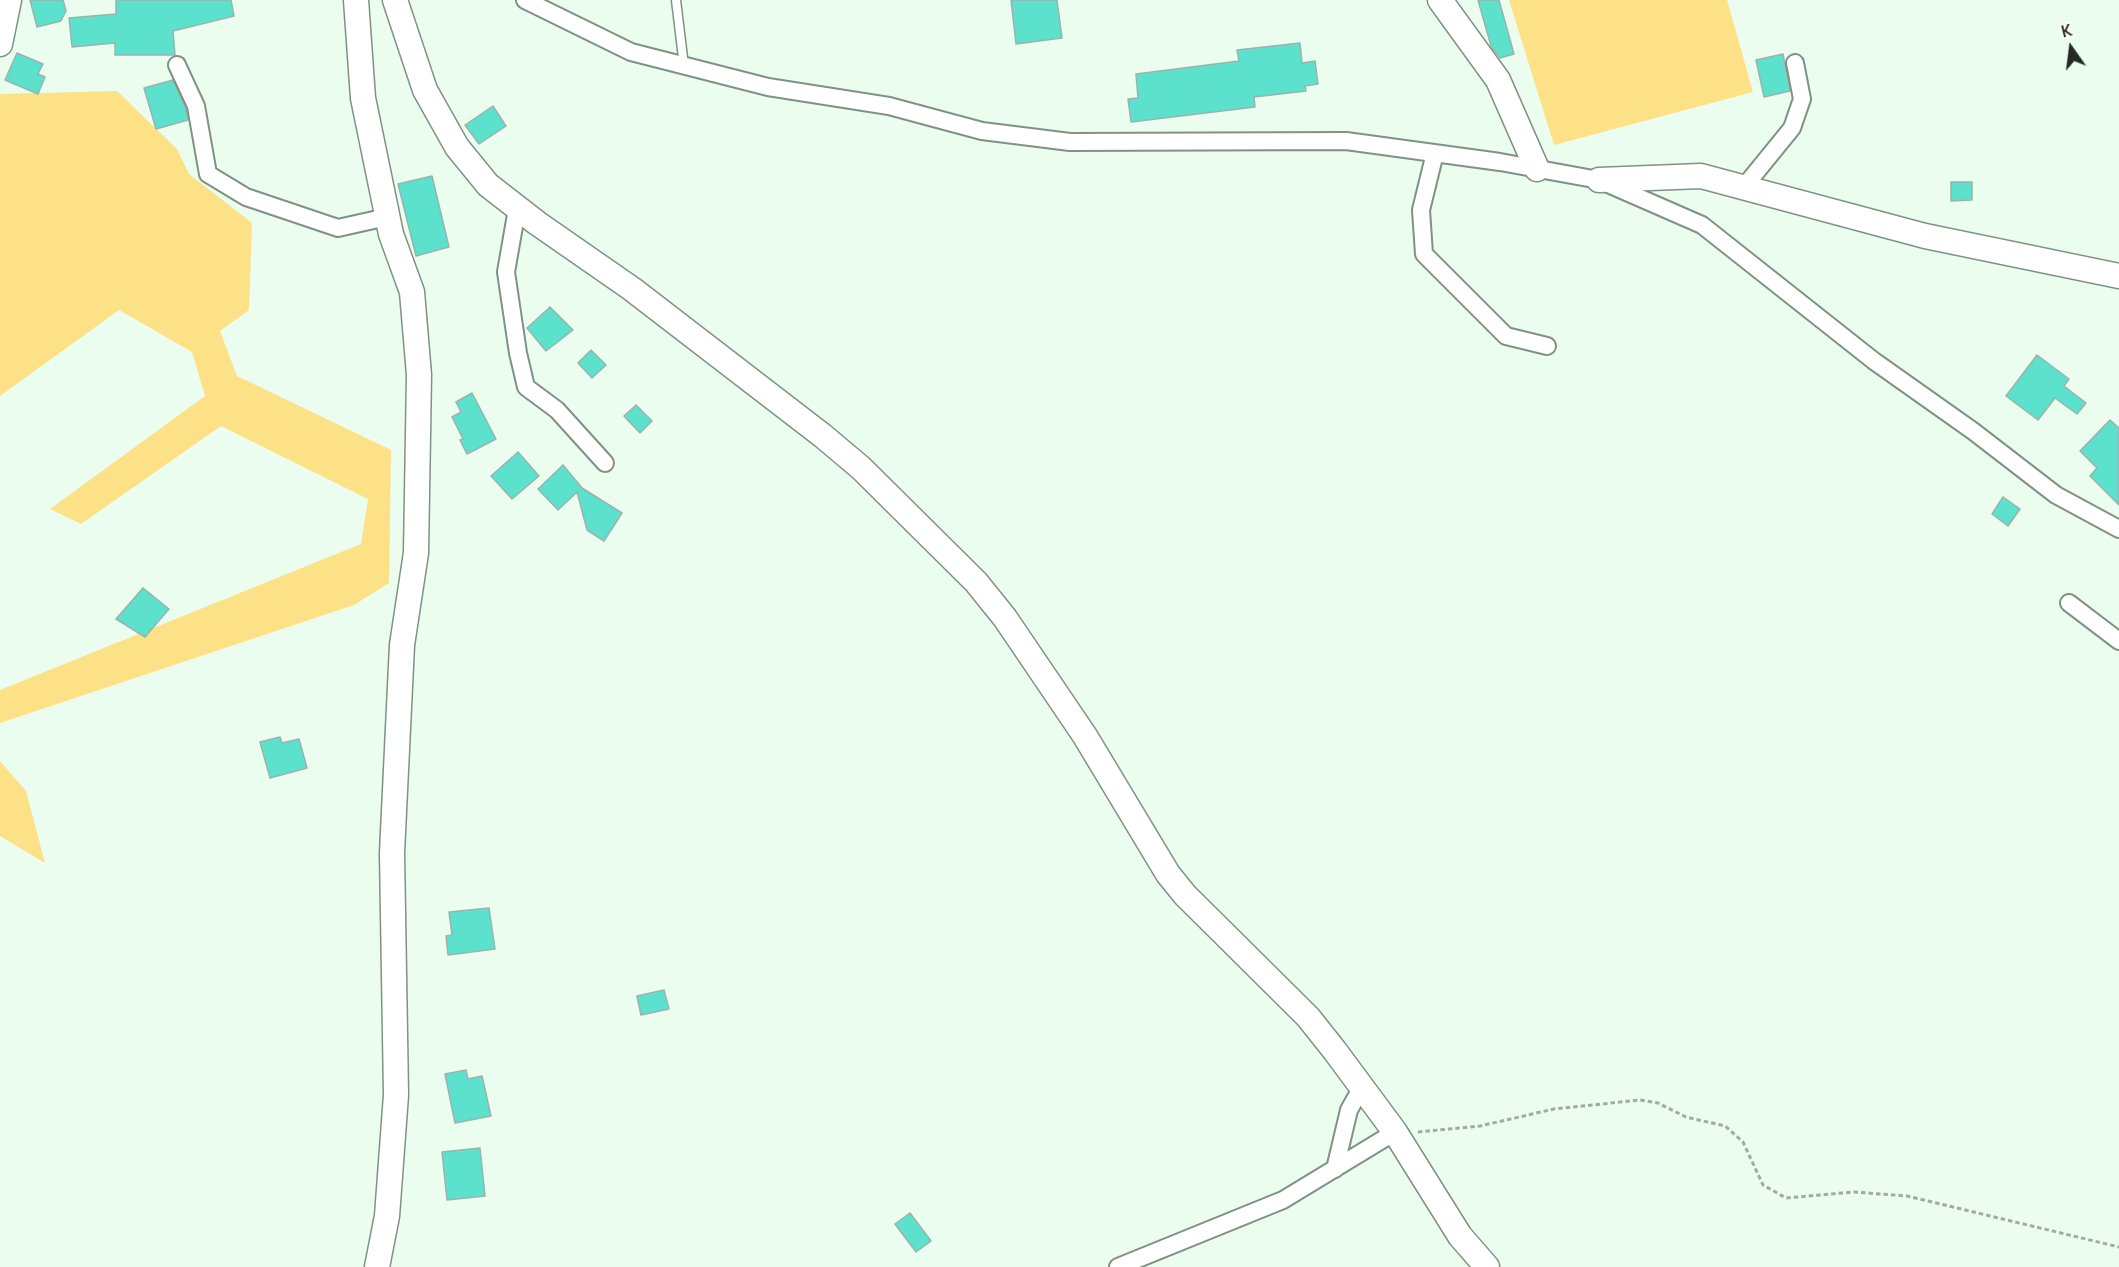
<!DOCTYPE html>
<style>
body{margin:0}
#map{position:relative;width:2119px;height:1267px;overflow:hidden;background:#eafdee;font-family:Manrope,sans-serif}
canvas{display:block}
.north{position:absolute;left:2041px;top:18px;width:60px;height:60px;-webkit-text-stroke:4px #fff;paint-order:stroke;rotate:346deg;font-size:16px;font-weight:700;line-height:24px;text-align:center;color:#242b25}
.north::after{content:'';display:block;margin:auto;width:21px;height:27px;background:#242b25;clip-path:polygon(50% 0,100% 100%,50% 72%,0 100%)}
</style>
<div id="map">
<canvas width="2119" height="1267"></canvas>
<div class="north">K</div>
</div>
<script>
const g = document.querySelector('canvas').getContext('2d');
g.lineJoin = 'round';
function fill(path, color) { g.fillStyle = color; g.fill(path, 'evenodd'); }
const toPath = rows => new Path2D(rows.map(r => 'M' + r).join(''));
function trace(path, color, width, dash) { g.strokeStyle = color; g.lineWidth = width; g.lineCap = dash ? 'butt' : 'round'; g.setLineDash(dash || []); g.stroke(path); }
const green = toPath([
 [1509,0,1727,0,1753,92,1554,145],
 [117,91,177,149,189,174,252,223,249,310,220,331,237,376,391,450,389,583,354,605,0,723,0,690,361,544,368,499,221,426,81,524,50,509,205,396,192,352,119,310,0,396,0,94],
 [0,761,26,791,45,863,0,836]
]);
const building = toPath([
 [30,0,63,0,66,11,61,21,37,27,30,0],
 [116,0,231,0,234,16,173,31,175,55,115,55,115,43,72,47,69,18,116,14,116,0],
 [1011,0,1057,0,1062,38,1016,44,1011,0],
 [1478,0,1499,0,1514,54,1500,58,1491,46,1478,0],
 [1300,43,1302,63,1315,61,1318,84,1305,86,1306,91,1254,97,1255,107,1131,122,1128,99,1138,98,1136,74,1239,61,1237,50,1300,43],
 [17,53,43,64,38,74,45,77,38,94,5,80,17,53],
 [1783,54,1790,91,1764,97,1756,60,1783,54],
 [173,80,186,109,188,120,156,129,144,88,173,80],
 [493,106,506,126,479,144,465,125,493,106],
 [432,176,449,247,416,256,398,184,432,176],
 [1951,182,1972,182,1972,200,1951,201,1951,182],
 [550,307,573,330,546,351,527,328,550,307],
 [591,350,606,365,592,378,578,363,591,350],
 [2037,355,2069,379,2064,386,2086,403,2077,414,2055,398,2038,420,2006,396,2037,355],
 [472,393,496,439,467,454,460,440,463,439,452,417,461,412,456,402,472,393],
 [636,405,652,421,640,433,624,416,636,405],
 [2110,420,2119,428,2119,505,2090,476,2097,468,2080,451,2110,420],
 [518,452,539,476,512,499,491,476,518,452],
 [563,465,582,488,622,513,604,541,587,530,577,492,558,510,538,489,563,465],
 [2003,497,2020,509,2008,526,1992,514,2003,497],
 [143,588,169,609,145,637,116,619,143,588],
 [280,737,282,743,299,739,307,768,270,778,260,742,280,737],
 [489,908,495,949,448,955,446,936,452,935,449,912,489,908],
 [664,990,669,1009,641,1015,637,996,664,990],
 [466,1070,468,1079,482,1076,491,1116,455,1123,445,1074,466,1070],
 [480,1148,485,1196,447,1200,442,1152,480,1148],
 [910,1213,931,1241,916,1252,895,1224,910,1213]
]);
const path = toPath([
 [1418,1132,1480,1126,1554,1109,1640,1100,1658,1103,1686,1117,1725,1126,1743,1142,1763,1185,1786,1198,1854,1192,1907,1196,2119,1247]
]);
const lane = toPath([
 [676,0,684,66]
]);
const street = toPath([
 [525,0,631,52,768,87,889,106,982,131,1070,142,1346,141,1500,162,1599,180,1702,225,1874,361,1973,431,2056,495,2119,529],
 [177,65,196,106,208,174,246,197,338,228,387,217],
 [1435,153,1421,210,1424,254,1506,336,1547,346],
 [1744,187,1792,128,1802,99,1795,63],
 [517,209,506,272,518,353,526,387,557,410,605,463],
 [2069,603,2119,641],
 [1335,1169,1349,1110,1362,1087],
 [1118,1267,1283,1200,1395,1132]
]);
const secondary = toPath([
 [356,0,363,98,391,234,412,292,419,375,416,553,402,645,392,853,396,1095,387,1216,377,1267],
 [395,0,425,90,457,147,488,185,537,223,632,289,823,436,861,468,976,582,1005,618,1085,736,1168,874,1185,895,1308,1017,1335,1051,1395,1132,1460,1236,1487,1267],
 [1440,0,1498,80,1537,169],
 [0,44,9,0],
 [1599,180,1701,176,1925,236,2119,276]
]);
fill(green, '#fde186');
fill(building, '#5ce2cc');
trace(building, '#9ab3ae', 1.5);
trace(lane, '#809284', 11);
trace(street, '#809284', 20);
trace(secondary, '#809284', 27);
trace(path, '#9eaca1', 3, [4.5, 3]);
trace(lane, '#fff', 8);
trace(street, '#fff', 16);
trace(secondary, '#fff', 24);
</script>
